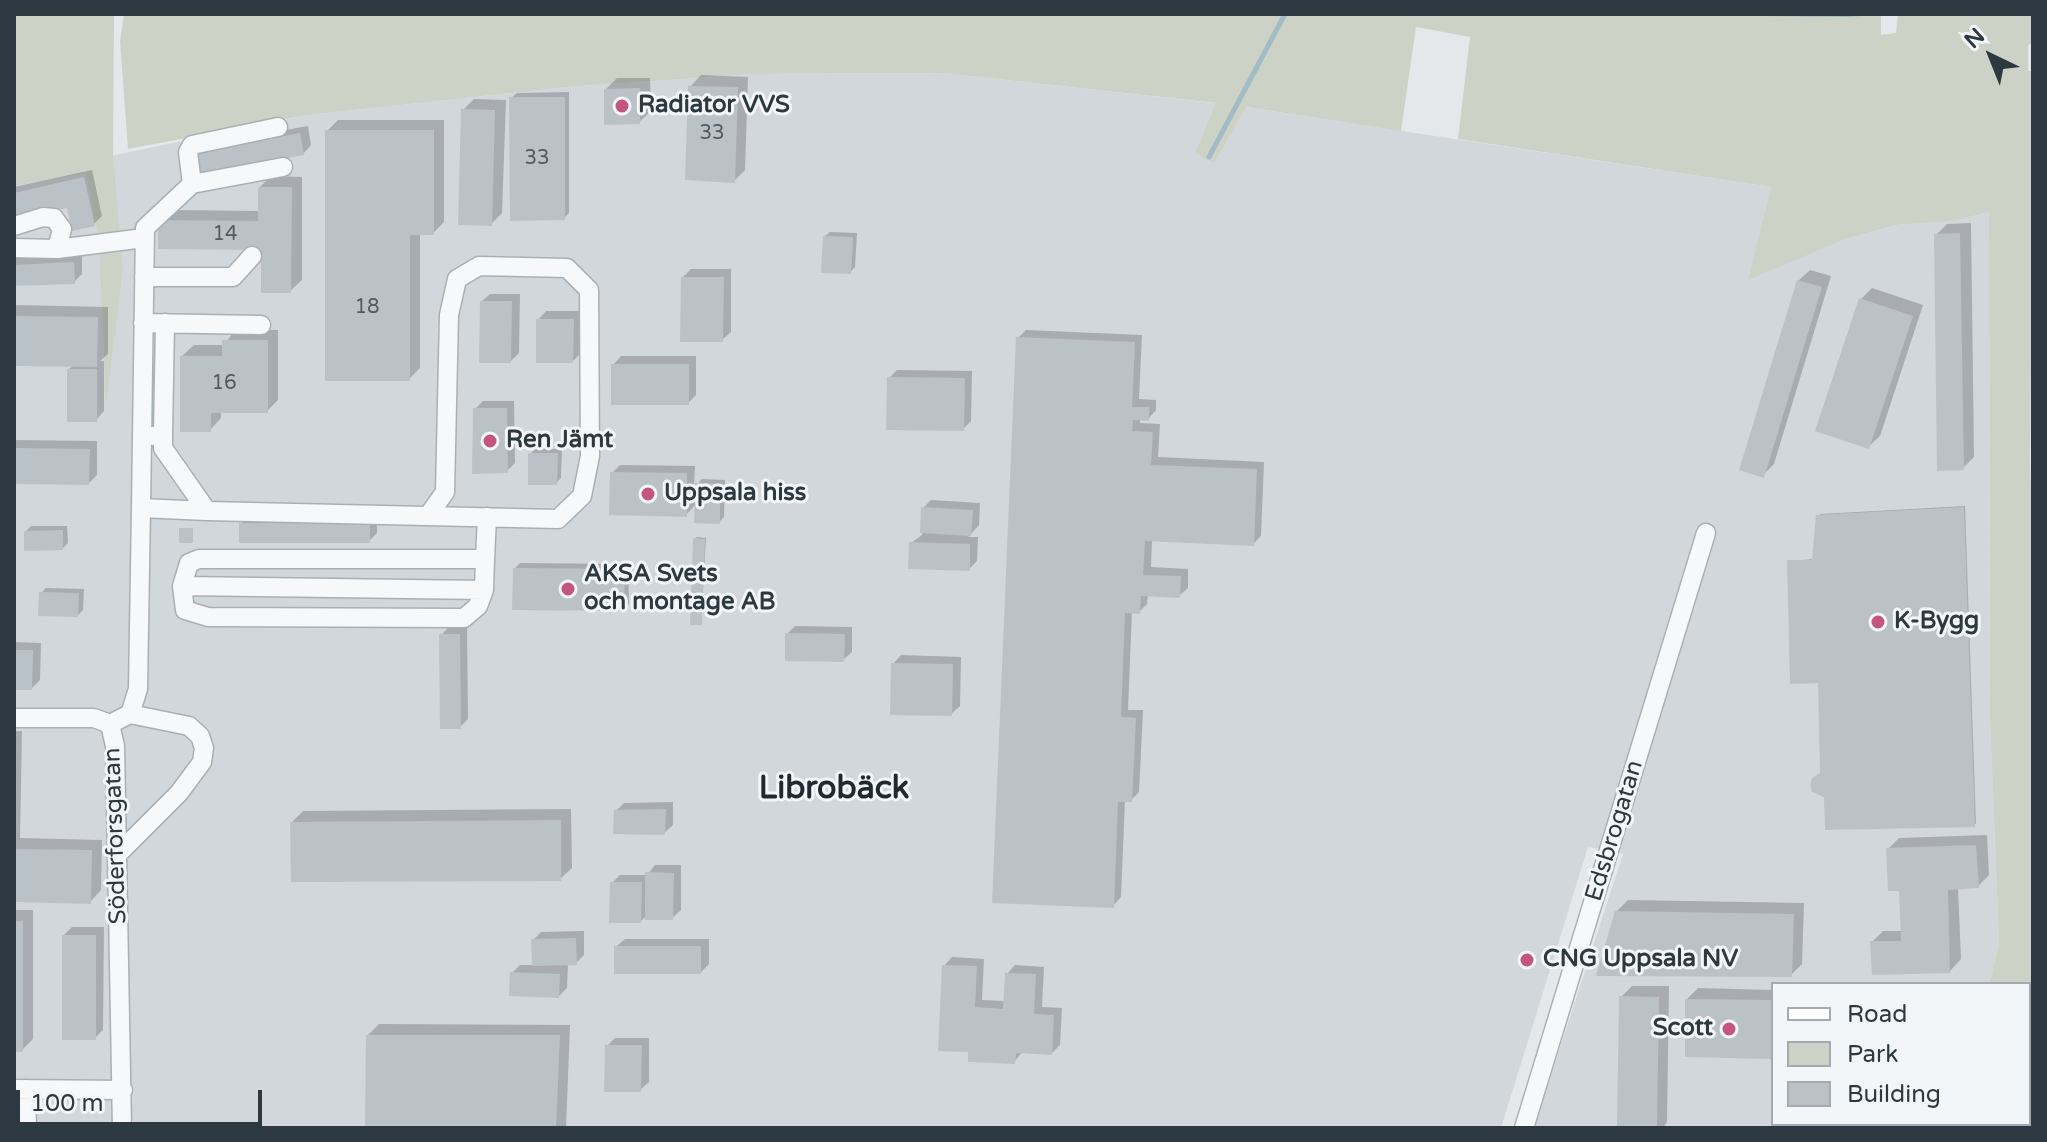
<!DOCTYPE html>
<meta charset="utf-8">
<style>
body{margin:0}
#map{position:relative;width:2047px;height:1142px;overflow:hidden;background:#e4e8ea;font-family:"Varela Round",sans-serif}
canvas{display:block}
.frame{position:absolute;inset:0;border:16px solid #2d3941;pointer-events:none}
.legend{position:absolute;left:1771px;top:982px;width:260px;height:144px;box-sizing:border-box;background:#f3f6f8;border:2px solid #a4aaaf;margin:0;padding:10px 14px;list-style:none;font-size:24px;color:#2d3941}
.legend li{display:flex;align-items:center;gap:16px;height:40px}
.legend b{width:40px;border:2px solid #a4aaaf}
.north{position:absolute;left:1951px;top:16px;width:80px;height:80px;-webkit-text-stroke:6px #f3f6f8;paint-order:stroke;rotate:317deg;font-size:22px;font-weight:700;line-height:32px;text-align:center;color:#2d3941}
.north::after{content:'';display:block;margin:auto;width:28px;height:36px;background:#2d3941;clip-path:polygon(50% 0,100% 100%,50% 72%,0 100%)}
.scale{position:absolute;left:16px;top:1090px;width:246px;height:36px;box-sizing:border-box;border:4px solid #2d3941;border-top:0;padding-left:10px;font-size:24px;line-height:28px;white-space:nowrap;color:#2d3941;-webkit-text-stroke:6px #f3f6f8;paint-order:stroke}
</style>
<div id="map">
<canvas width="2047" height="1142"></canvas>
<div class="frame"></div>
<ul class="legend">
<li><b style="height:10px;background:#fff"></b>Road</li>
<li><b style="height:22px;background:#ccd3c6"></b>Park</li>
<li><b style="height:22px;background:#bbc2c7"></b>Building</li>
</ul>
<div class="north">N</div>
<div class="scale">100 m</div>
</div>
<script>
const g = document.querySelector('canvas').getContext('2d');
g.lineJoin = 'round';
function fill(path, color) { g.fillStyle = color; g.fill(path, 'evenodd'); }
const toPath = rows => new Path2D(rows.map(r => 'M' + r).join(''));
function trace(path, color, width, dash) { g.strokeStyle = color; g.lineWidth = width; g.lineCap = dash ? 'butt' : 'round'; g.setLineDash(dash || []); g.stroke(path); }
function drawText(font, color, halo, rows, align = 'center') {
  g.font = font + ' "Varela Round",sans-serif'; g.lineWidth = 6; g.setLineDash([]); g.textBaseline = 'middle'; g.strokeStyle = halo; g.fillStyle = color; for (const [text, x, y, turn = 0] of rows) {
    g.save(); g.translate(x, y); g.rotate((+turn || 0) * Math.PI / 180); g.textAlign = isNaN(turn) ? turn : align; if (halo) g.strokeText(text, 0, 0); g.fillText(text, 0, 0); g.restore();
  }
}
const built = toPath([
 [943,73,1231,105,1771,187,1749,279,1846,239,1896,225,1954,221,1989,212,1990,719,1999,943,1989,984,1773,984,1773,1124,1865,1124,1861,1128,1534,1128,1623,854,1588,847,1501,1128,14,1128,14,176,308,115,567,87,755,74]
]);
const green = toPath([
 [14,14,114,14,113,156,123,269,106,406,99,240,86,173,14,186],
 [124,14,1881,16,1881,35,1896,33,1898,14,2033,14,2033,43,2028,45,2028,71,2033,71,2030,464,2033,541,2033,973,2029,995,2029,984,1989,984,1999,943,1990,719,1989,212,1954,221,1896,225,1846,239,1748,280,1771,187,1458,139,1470,37,1416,27,1401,131,1246,107,1214,163,1195,153,1216,103,943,73,755,74,567,87,308,115,128,149,120,41],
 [2033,1050,2033,1128,1966,1128,1970,1124,2029,1124,2029,1058]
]);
const water = toPath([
 [1580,14,1887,14,1847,17]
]);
const shadow = toPath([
 [701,75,748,77,745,170,734,181,690,87],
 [617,78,650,78,651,111,639,122,606,89],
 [569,92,569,213,564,218,511,98,517,93],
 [474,99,506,100,502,213,491,224,463,110],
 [338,120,444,120,444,222,433,233,420,233,420,368,409,379,327,131],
 [308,126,311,145,303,154,207,144],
 [92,170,102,216,94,224,69,206,14,218,14,187],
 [271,176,302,177,302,280,290,291,263,248,160,221,172,210,260,211,260,187],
 [1971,223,1974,457,1963,468,1936,235,1947,224],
 [830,232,857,233,855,267,850,272,824,237],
 [82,255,82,274,74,282,14,284,14,258],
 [691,269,731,269,731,332,722,340,683,277],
 [1810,270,1831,276,1774,464,1763,475,1798,281],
 [1872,288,1923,305,1880,436,1868,447,1861,299],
 [490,294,520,294,519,353,511,361,481,302],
 [14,305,108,307,108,354,100,361,104,361,104,411,96,420,69,369,74,365,14,364],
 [546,311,581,311,581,353,573,361,538,320],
 [235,330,278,330,278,400,267,411,221,411,221,418,210,430,182,356,194,345,224,345],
 [1026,330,1142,335,1139,399,1156,400,1156,410,1148,419,1140,418,1140,423,1160,424,1158,457,1264,462,1261,536,1253,544,1152,539,1151,567,1188,569,1188,588,1179,596,1148,595,1147,604,1139,612,1132,611,1128,710,1143,710,1139,792,1131,800,1125,800,1121,897,1113,906,1018,338],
 [621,356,696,356,696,395,688,403,613,365],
 [897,370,972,371,971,421,963,429,889,378],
 [483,401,514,401,515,463,507,471,475,409],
 [14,440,97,441,97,475,89,483,14,482],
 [535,449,562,449,561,478,556,483,530,454],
 [620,465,695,466,694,487,702,479,725,480,724,517,719,522,696,504,686,515,612,473],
 [931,500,980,503,979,525,968,537,978,537,977,561,969,569,911,543,922,535,923,508],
 [1965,506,1976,824,1826,796,1822,773,1820,681,1789,561,1814,559,1820,514],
 [249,516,377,516,377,533,369,541,241,524],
 [31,526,67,526,68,543,63,548,26,531],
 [697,537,706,538,701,623,695,539],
 [520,563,628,564,629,604,624,609,515,568],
 [46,588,84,589,83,610,78,615,41,593],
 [795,626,852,627,852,652,843,660,787,634],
 [449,627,467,627,468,719,460,727,441,635],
 [14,642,41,643,40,680,32,688,14,688],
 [901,655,961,657,960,706,951,714,893,664],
 [14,731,22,731,20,838,102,840,101,890,90,902,14,900],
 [673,802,673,825,664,833,616,811,624,803],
 [571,809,572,868,560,879,292,822,303,811],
 [1987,835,1989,875,1978,886,1958,887,1961,959,1950,971,1872,942,1883,931,1902,931,1900,889,1888,849,1899,838],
 [655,865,681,865,681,910,672,918,647,915,641,921,612,883,620,875,647,875],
 [1628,900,1804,903,1802,964,1791,975,1616,912],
 [14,910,33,910,33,1039,22,1050,14,1050],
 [72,927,104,927,103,1030,95,1038,64,935],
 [584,931,584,955,576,963,568,963,567,988,559,996,512,973,520,965,534,965,533,940,541,932],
 [625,939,709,939,709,964,701,972,616,947],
 [952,957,984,959,982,1000,1005,1001,1007,974,1015,965,1044,967,1042,1007,1062,1008,1060,1045,1052,1053,1023,1051,1014,1062,971,1050,944,966],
 [1632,986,1669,986,1667,1122,1663,1128,1619,1128,1621,997],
 [1698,988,1773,990,1773,1057,1687,999],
 [379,1024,570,1025,566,1128,367,1128,368,1035],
 [615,1038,649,1038,649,1082,640,1090,607,1046]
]);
const stream = toPath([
 [1209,157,1285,14]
]);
const building = toPath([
 [688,86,738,87,735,183,685,180],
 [640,88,640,124,604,125,604,89],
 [509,97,565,97,565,220,510,221],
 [461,109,495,110,492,226,458,225],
 [325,130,434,130,434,235,410,235,410,381,325,381],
 [300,133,304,155,200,174,196,152],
 [84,177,95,226,72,231,67,208,14,220,14,193],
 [258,187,292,187,291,293,261,293,261,250,158,249,158,220,258,221],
 [1960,233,1964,470,1937,471,1934,234],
 [823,236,853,237,851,274,821,273],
 [74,262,75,284,14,286,14,265],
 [681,277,724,277,723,342,680,342],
 [1797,280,1822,287,1764,478,1739,470],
 [1859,298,1913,316,1869,449,1815,431],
 [480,301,512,301,511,363,479,363],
 [14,316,98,317,97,367,14,366],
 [536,319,574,319,573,363,536,363],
 [1016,337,1135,342,1132,407,1149,407,1149,421,1133,420,1132,431,1153,432,1151,465,1257,469,1254,546,1145,541,1143,575,1181,576,1180,598,1141,596,1140,614,1125,613,1121,717,1136,718,1132,802,1118,802,1114,908,992,903],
 [222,340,268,340,268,413,211,413,211,432,180,432,180,356,222,356],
 [611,364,689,364,689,405,611,405],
 [67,369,97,369,97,422,67,422],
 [887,377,965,378,964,431,886,430],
 [473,408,507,408,508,473,472,474],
 [14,448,90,449,89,485,14,484],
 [528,453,558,453,557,485,528,485],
 [610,472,687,473,687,517,609,515],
 [695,483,720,484,720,524,694,523],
 [921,507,973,510,971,536,920,533],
 [1964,507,1975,827,1825,830,1824,797,1812,792,1810,785,1812,778,1820,773,1818,683,1790,684,1787,560,1812,560,1816,515],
 [239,523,370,523,370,543,239,543],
 [179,528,193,528,193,543,179,543],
 [63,530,63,550,24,551,24,531],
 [693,538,705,539,702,625,690,625],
 [909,542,970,544,970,571,908,569],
 [513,568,624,569,625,611,512,610],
 [39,592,79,593,78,617,38,616],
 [785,633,845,634,844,662,785,661],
 [439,634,460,634,461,729,440,729],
 [14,650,33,650,32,690,14,690],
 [891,663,953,664,952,716,890,715],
 [666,809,665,835,613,834,614,810],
 [561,820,561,881,291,882,290,822],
 [1976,845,1979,888,1948,890,1950,973,1872,975,1870,941,1901,941,1899,891,1888,891,1886,848],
 [14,849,92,850,91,904,14,902],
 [645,872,674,873,673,920,645,920],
 [610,882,642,882,641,923,609,923],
 [1615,911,1794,914,1792,977,1596,976],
 [14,921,23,921,23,1052,14,1052],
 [62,935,96,935,96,1040,62,1040],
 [576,938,577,965,532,966,531,939],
 [614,946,701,946,701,974,614,974],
 [942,965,977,966,975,1007,1003,1009,1005,973,1036,974,1034,1014,1054,1015,1052,1055,1016,1053,1015,1064,968,1062,968,1052,938,1051],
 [510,972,560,974,559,998,509,996],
 [1619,996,1659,997,1657,1128,1617,1128],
 [1685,999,1773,1000,1773,1059,1685,1057],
 [366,1035,560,1035,556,1128,365,1128],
 [605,1045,642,1045,641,1092,604,1092]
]);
const minor = toPath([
 [192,184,188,152,192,145,278,127],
 [14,226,43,217,54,218,62,229,57,249,14,248],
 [57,249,144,238],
 [144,277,233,277,252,256],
 [143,323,261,325],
 [163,435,165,323],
 [153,436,163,435,163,448,207,511],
 [141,508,145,228,192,184,283,167],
 [485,559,484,590,182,586,189,563,199,559,485,559,487,517],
 [182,586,185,610,208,617,464,618,478,606,484,590],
 [14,718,94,718,110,724],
 [117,855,179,793,202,762,204,748,200,736,189,726,130,714],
 [14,1089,123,1090],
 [26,1089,27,1128],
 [122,1128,115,746,110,724,130,714,138,689,141,508,207,511,558,519,582,496,590,456,589,290,567,268,479,266,457,279,449,315,445,492,428,516],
 [1524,1128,1706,533]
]);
const major = toPath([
 [2029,1032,2033,1022],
 [1955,1128,1959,1124]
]);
const markers = [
 [622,106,8,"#c2567d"],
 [490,441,8,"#c2567d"],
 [648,494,8,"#c2567d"],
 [568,589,8,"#c2567d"],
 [1878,622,8,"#c2567d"],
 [1527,960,8,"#c2567d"],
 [1729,1029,8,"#c2567d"]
];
const numberNames = [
 ["33",712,134],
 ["33",537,159],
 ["14",225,235],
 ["18",367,308],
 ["16",224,384]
];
const poiNames = [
 ["Radiator VVS",638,106],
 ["Ren Jämt",506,441],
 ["Uppsala hiss",664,494],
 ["AKSA Svets",584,575],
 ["och montage AB",584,603],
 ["K-Bygg",1894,622],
 ["CNG Uppsala NV",1543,960],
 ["Scott",1713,1029,"right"]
];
const streetNames = [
 ["Edsbrogatan",1615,831,-73],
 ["Söderforsgatan",116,836,-92]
];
const districtNames = [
 ["Librobäck",834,790]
];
fill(built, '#d2d7dc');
fill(green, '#ccd3c6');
fill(water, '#a2bcc6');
fill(shadow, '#0003');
trace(stream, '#a2bcc6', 5);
fill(building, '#bbc2c7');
trace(minor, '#a9b0b4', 21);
trace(major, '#a4aeb5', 25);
trace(minor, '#f6f8f9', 18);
trace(major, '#fff', 22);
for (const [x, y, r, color] of markers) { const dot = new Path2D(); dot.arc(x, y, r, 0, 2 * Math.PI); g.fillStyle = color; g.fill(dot); trace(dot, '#f3f6f8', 3); }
drawText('20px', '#505b62', null, numberNames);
drawText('bold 24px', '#2d3941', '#f3f6f8', poiNames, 'left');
drawText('24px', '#2d3941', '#f3f6f8', streetNames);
drawText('bold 32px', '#1f2932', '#f3f6f8', districtNames);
</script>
